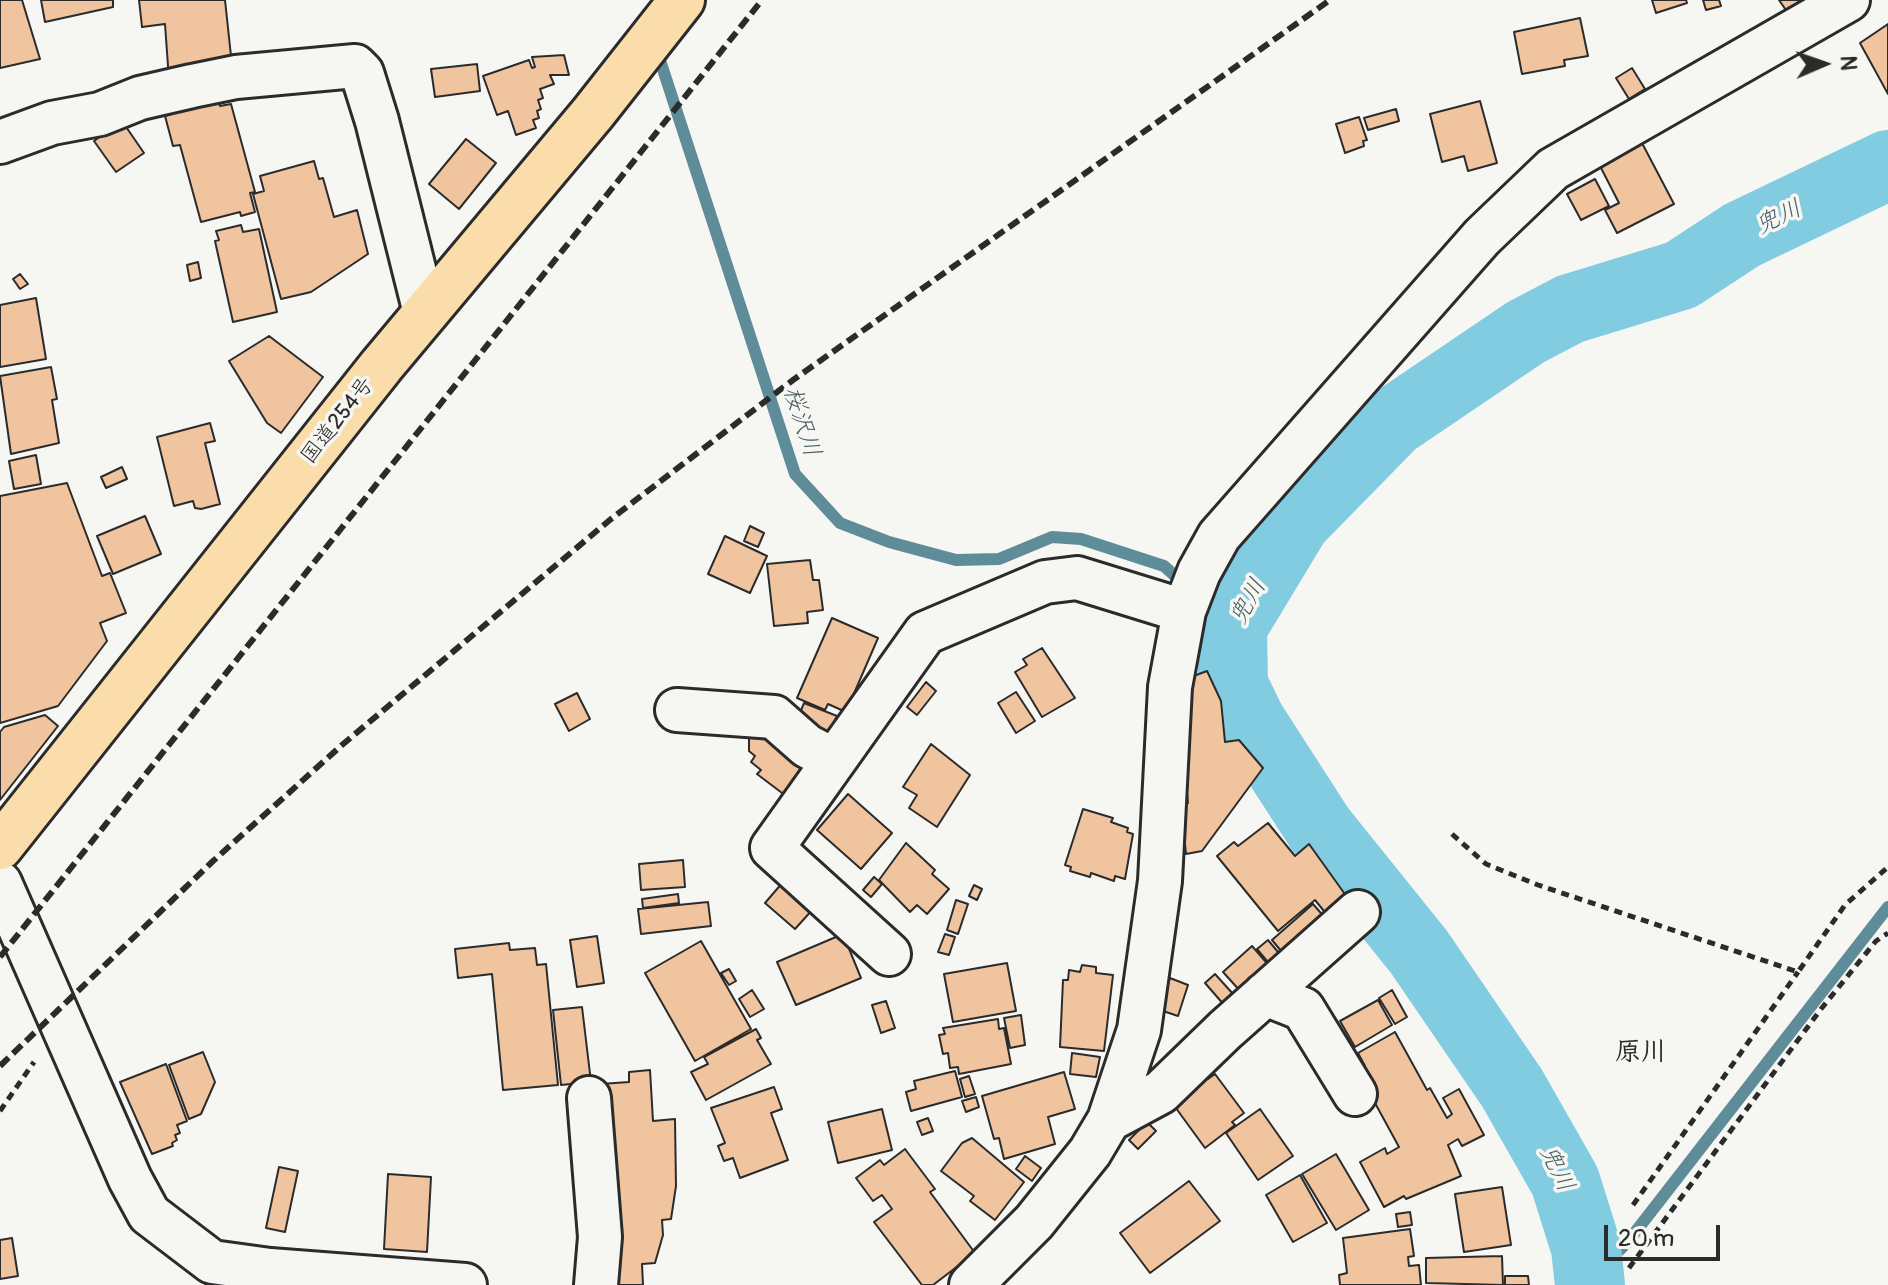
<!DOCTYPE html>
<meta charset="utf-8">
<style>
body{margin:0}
#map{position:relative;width:1888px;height:1285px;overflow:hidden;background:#f6f6f2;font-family:Pangolin,sans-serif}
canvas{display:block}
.north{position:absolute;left:1784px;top:24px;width:80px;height:80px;-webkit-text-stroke:6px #f6f6f2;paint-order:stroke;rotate:88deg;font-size:22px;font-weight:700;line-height:32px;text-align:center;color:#2b2b2b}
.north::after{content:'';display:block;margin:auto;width:28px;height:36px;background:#2b2b2b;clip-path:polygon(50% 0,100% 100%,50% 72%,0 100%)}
.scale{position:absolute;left:1604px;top:1225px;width:116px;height:36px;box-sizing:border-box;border:4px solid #2b2b2b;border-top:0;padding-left:10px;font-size:24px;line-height:28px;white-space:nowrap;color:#2b2b2b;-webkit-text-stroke:6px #f6f6f2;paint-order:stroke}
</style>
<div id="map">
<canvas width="1888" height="1285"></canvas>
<div class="north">N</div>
<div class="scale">20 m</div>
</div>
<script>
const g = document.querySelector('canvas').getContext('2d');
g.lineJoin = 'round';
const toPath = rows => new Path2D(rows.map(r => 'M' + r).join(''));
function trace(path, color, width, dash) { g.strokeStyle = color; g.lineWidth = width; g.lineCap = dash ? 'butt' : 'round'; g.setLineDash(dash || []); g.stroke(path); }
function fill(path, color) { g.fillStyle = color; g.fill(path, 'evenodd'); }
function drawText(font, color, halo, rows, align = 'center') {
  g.font = font + ' Pangolin,"Klee One",sans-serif'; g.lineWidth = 7; g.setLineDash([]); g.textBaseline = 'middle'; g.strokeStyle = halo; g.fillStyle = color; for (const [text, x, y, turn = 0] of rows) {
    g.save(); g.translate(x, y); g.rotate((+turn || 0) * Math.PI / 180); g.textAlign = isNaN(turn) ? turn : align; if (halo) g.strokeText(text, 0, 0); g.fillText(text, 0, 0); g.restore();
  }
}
const stream = toPath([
 [657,51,795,474,840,523,889,542,956,560,999,559,1052,537,1081,539,1164,566,1232,627],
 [1589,1279,1626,1244,1888,907]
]);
const river = toPath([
 [1590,1285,1586,1248,1565,1181,1512,1088,1419,952,1320,829,1251,722,1233,685,1232,627,1296,521,1393,422,1526,332,1570,309,1681,275,1742,235,1888,165]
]);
const building = toPath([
 [0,0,22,0,40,59,0,68,0,0],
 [41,0,113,0,113,7,45,22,41,0],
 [139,0,225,0,231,56,226,57,227,72,169,80,165,24,142,27,139,0],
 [1652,0,1686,0,1687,3,1656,13,1652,0],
 [1703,0,1719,0,1721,6,1706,10,1703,0],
 [1779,0,1813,0,1790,16,1779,0],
 [1580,18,1588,56,1564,60,1565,66,1522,74,1514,32,1580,18],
 [1888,24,1888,94,1860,43,1888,24],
 [564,55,569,75,550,75,554,84,540,89,543,98,538,100,541,109,537,111,539,118,533,120,536,128,516,135,508,111,497,115,483,76,529,60,532,68,535,67,532,57,564,55],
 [477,64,480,91,435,97,431,69,477,64],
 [1632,68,1645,89,1629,99,1616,78,1632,68],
 [217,97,220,106,231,104,255,192,250,193,255,212,241,216,240,212,201,222,180,145,173,146,165,116,175,113,174,108,217,97],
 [1480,101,1497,163,1468,171,1464,156,1442,162,1430,114,1480,101],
 [1396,109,1399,121,1368,130,1364,118,1396,109],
 [1359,117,1367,140,1363,141,1364,146,1345,153,1336,124,1359,117],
 [122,121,144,153,116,172,94,141,122,121],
 [466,139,496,163,459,209,429,184,466,139],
 [1642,143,1674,204,1617,233,1605,210,1619,203,1600,166,1642,143],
 [314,161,319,179,323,178,334,217,357,210,368,254,311,292,281,299,253,194,264,191,260,176,314,161],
 [1595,179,1609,206,1581,220,1567,194,1595,179],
 [241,225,243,232,259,229,277,312,233,322,215,241,219,240,216,231,241,225],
 [198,262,201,278,190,281,187,265,198,262],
 [20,274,28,284,20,289,13,279,20,274],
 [36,298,46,359,0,367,0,305,36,298],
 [269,336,323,377,281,433,267,423,229,361,269,336],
 [51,367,57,399,52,400,59,443,11,454,0,376,51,367],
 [210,423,215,441,205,443,220,504,201,509,195,508,193,501,174,506,157,437,210,423],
 [36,455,41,484,14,489,9,461,36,455],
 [122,467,127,479,106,488,101,477,122,467],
 [67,483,102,576,110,573,126,613,100,623,107,641,58,706,0,723,0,496,67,483],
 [145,516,161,554,113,574,97,536,145,516],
 [750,526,764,533,758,547,744,541,750,526],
 [725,536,767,556,750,593,708,574,725,536],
 [810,560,813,580,819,580,823,610,807,612,808,623,774,626,767,564,810,560],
 [832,618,878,638,846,712,828,704,825,710,797,698,832,618],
 [1042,648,1075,698,1042,717,1015,672,1027,665,1023,659,1042,648],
 [1207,671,1221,701,1225,742,1239,740,1263,768,1202,851,1186,854,1181,804,1188,803,1182,744,1183,680,1207,671],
 [926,682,936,691,917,715,907,707,926,682],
 [1016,692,1035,721,1016,733,998,703,1016,692],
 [577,693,590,719,569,731,555,704,577,693],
 [804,703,837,716,827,738,795,725,804,703],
 [45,715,58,726,0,800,0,732,4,727,45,715],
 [757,727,809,766,786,796,757,774,761,770,751,762,755,756,749,751,749,737,757,727],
 [931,744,970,775,937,827,909,808,917,795,903,787,931,744],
 [848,794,892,833,861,869,817,830,848,794],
 [1083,809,1113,818,1111,822,1128,828,1127,832,1133,834,1125,879,1115,876,1114,881,1091,873,1090,877,1070,871,1071,867,1065,865,1083,809],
 [1268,823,1295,856,1309,844,1352,904,1332,921,1315,900,1278,931,1217,856,1234,842,1238,846,1268,823],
 [906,843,935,870,932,874,949,889,927,914,917,905,910,912,879,880,906,843],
 [683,860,685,887,641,890,639,864,683,860],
 [874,877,882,884,871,897,863,890,874,877],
 [783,882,814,908,795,929,765,903,783,882],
 [974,885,982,889,977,900,969,896,974,885],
 [678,894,679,903,643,908,642,899,678,894],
 [956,900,968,904,958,934,947,930,956,900],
 [708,902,711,926,641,934,638,909,708,902],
 [1313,904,1333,927,1291,963,1272,940,1313,904],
 [843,934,861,978,796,1005,777,962,843,934],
 [945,934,955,937,949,955,938,952,945,934],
 [597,936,604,983,577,987,570,940,597,936],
 [1268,940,1288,964,1277,973,1257,949,1268,940],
 [701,941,751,1029,695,1061,645,973,701,941],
 [509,943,510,950,535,948,537,965,546,964,558,1085,503,1090,492,974,458,978,455,949,509,943],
 [1252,946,1278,976,1250,1002,1223,972,1252,946],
 [1007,963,1016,1011,953,1022,944,974,1007,963],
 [1082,965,1096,967,1096,973,1113,975,1104,1051,1060,1047,1063,980,1068,980,1069,970,1080,972,1082,965],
 [729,969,736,981,729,985,721,973,729,969],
 [1215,974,1243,1005,1232,1014,1205,983,1215,974],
 [1170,978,1188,985,1178,1016,1160,1010,1170,978],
 [752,990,764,1009,750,1017,739,999,752,990],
 [1392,990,1407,1017,1395,1024,1379,998,1392,990],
 [1378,1000,1392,1025,1355,1047,1340,1021,1378,1000],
 [886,1001,895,1028,881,1033,872,1005,886,1001],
 [582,1007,591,1082,561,1085,553,1010,582,1007],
 [1021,1015,1025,1045,1010,1048,1004,1018,1021,1015],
 [998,1019,999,1029,1004,1028,1011,1064,959,1074,958,1067,950,1068,948,1053,943,1054,939,1035,945,1034,943,1028,998,1019],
 [756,1029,761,1038,757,1040,771,1064,706,1100,691,1072,708,1064,704,1057,756,1029],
 [1395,1032,1427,1090,1430,1088,1447,1118,1452,1114,1443,1098,1459,1089,1484,1135,1462,1146,1458,1139,1448,1145,1461,1176,1406,1199,1404,1196,1384,1207,1360,1162,1385,1148,1387,1154,1399,1147,1357,1070,1365,1066,1358,1053,1395,1032],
 [203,1052,215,1082,201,1114,189,1119,169,1065,203,1052],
 [1072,1053,1100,1057,1096,1077,1070,1074,1072,1053],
 [166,1064,187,1121,177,1125,180,1133,175,1135,177,1140,172,1143,173,1146,152,1154,120,1082,166,1064],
 [650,1070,653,1121,675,1119,676,1186,671,1219,662,1220,663,1235,655,1263,642,1264,643,1285,616,1285,601,1084,629,1082,629,1072,650,1070],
 [955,1071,962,1097,911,1111,906,1092,916,1089,914,1081,955,1071],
 [1064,1072,1075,1109,1048,1117,1055,1144,1004,1159,999,1138,994,1139,982,1096,1064,1072],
 [1205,1074,1208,1079,1215,1074,1244,1113,1232,1122,1235,1125,1205,1148,1173,1104,1205,1074],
 [969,1076,975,1094,965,1097,960,1079,969,1076],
 [774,1087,782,1109,771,1113,788,1160,740,1178,733,1158,724,1161,718,1146,725,1143,711,1108,774,1087],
 [976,1097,979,1107,966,1112,962,1101,976,1097],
 [882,1109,892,1150,838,1163,828,1122,882,1109],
 [1260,1109,1293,1156,1258,1180,1226,1133,1260,1109],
 [928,1118,933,1131,922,1135,917,1122,928,1118],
 [1147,1122,1156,1131,1138,1149,1129,1140,1147,1122],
 [972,1138,1024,1182,995,1220,970,1201,974,1196,941,1171,962,1143,972,1138],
 [905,1149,935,1189,930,1192,975,1253,933,1285,922,1285,874,1222,892,1209,882,1195,873,1201,856,1178,880,1160,884,1165,905,1149],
 [1336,1154,1369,1210,1336,1230,1302,1174,1336,1154],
 [1025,1156,1041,1168,1032,1181,1016,1169,1025,1156],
 [279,1167,298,1171,285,1232,266,1228,279,1167],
 [388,1174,431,1177,427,1252,384,1249,388,1174],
 [1300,1175,1327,1223,1293,1242,1266,1195,1300,1175],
 [1189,1181,1220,1221,1150,1273,1120,1233,1189,1181],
 [1502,1187,1511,1245,1464,1252,1455,1194,1502,1187],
 [1410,1212,1412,1225,1398,1227,1396,1214,1410,1212],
 [1410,1229,1414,1256,1408,1257,1409,1266,1419,1265,1421,1285,1340,1285,1339,1275,1347,1273,1343,1238,1410,1229],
 [12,1238,18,1276,0,1279,0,1240,12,1238],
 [1502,1256,1503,1285,1426,1283,1426,1258,1502,1256],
 [1505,1276,1528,1276,1529,1285,1505,1285,1505,1276]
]);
const path = toPath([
 [1452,834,1486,864,1538,885,1798,972,1845,905,1888,867],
 [0,1111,34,1062],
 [1633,1205,1798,972],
 [1629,1268,1821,1009,1876,941,1888,933]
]);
const minor = toPath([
 [0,142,52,123,100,114,140,98,192,86,236,77,355,66,362,73,377,121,425,313],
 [677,710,774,717,807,746,832,759],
 [0,883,130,1179,149,1214,212,1262,270,1270,465,1285],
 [889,954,772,848,925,633,1045,582,1077,578,1184,611],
 [1265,994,1303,1009,1355,1094],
 [589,1098,600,1237,596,1285],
 [1109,1120,1161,1092,1225,1030,1358,912],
 [971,1285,1034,1222,1090,1152,1109,1120,1139,1030,1160,881,1170,687,1184,611,1199,572,1219,536,1482,237,1553,169,1848,0]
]);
const highway = toPath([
 [0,847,382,365,593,113,682,0]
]);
const rail = toPath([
 [0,957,762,0],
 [0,1066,212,862,342,745,611,519,793,380,1330,0]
]);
const streetNames = [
 ["国道254号",338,421,-52]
];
const waterNames = [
 ["兜川",1779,218,-26],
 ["桜沢川",801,422,72],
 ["兜川",1249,602,-61],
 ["兜川",1556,1169,64]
];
const quarterNames = [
 ["原川",1641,1053]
];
trace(stream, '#5f8c99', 12);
trace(river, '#82cce2', 70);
fill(building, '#f1c4a0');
trace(building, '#2b2b2b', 2);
trace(minor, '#2b2b2b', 48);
trace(highway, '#2b2b2b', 50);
trace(path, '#2b2b2b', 5, [8, 6]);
trace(minor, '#f6f6f2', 42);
trace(highway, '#faddab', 44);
trace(rail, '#2b2b2b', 6, [12, 6]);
drawText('22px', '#2b2b2b', '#f6f6f2', streetNames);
drawText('italic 24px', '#455b62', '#f6f6f2', waterNames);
drawText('bold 26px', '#2b2b2b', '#f6f6f2', quarterNames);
</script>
